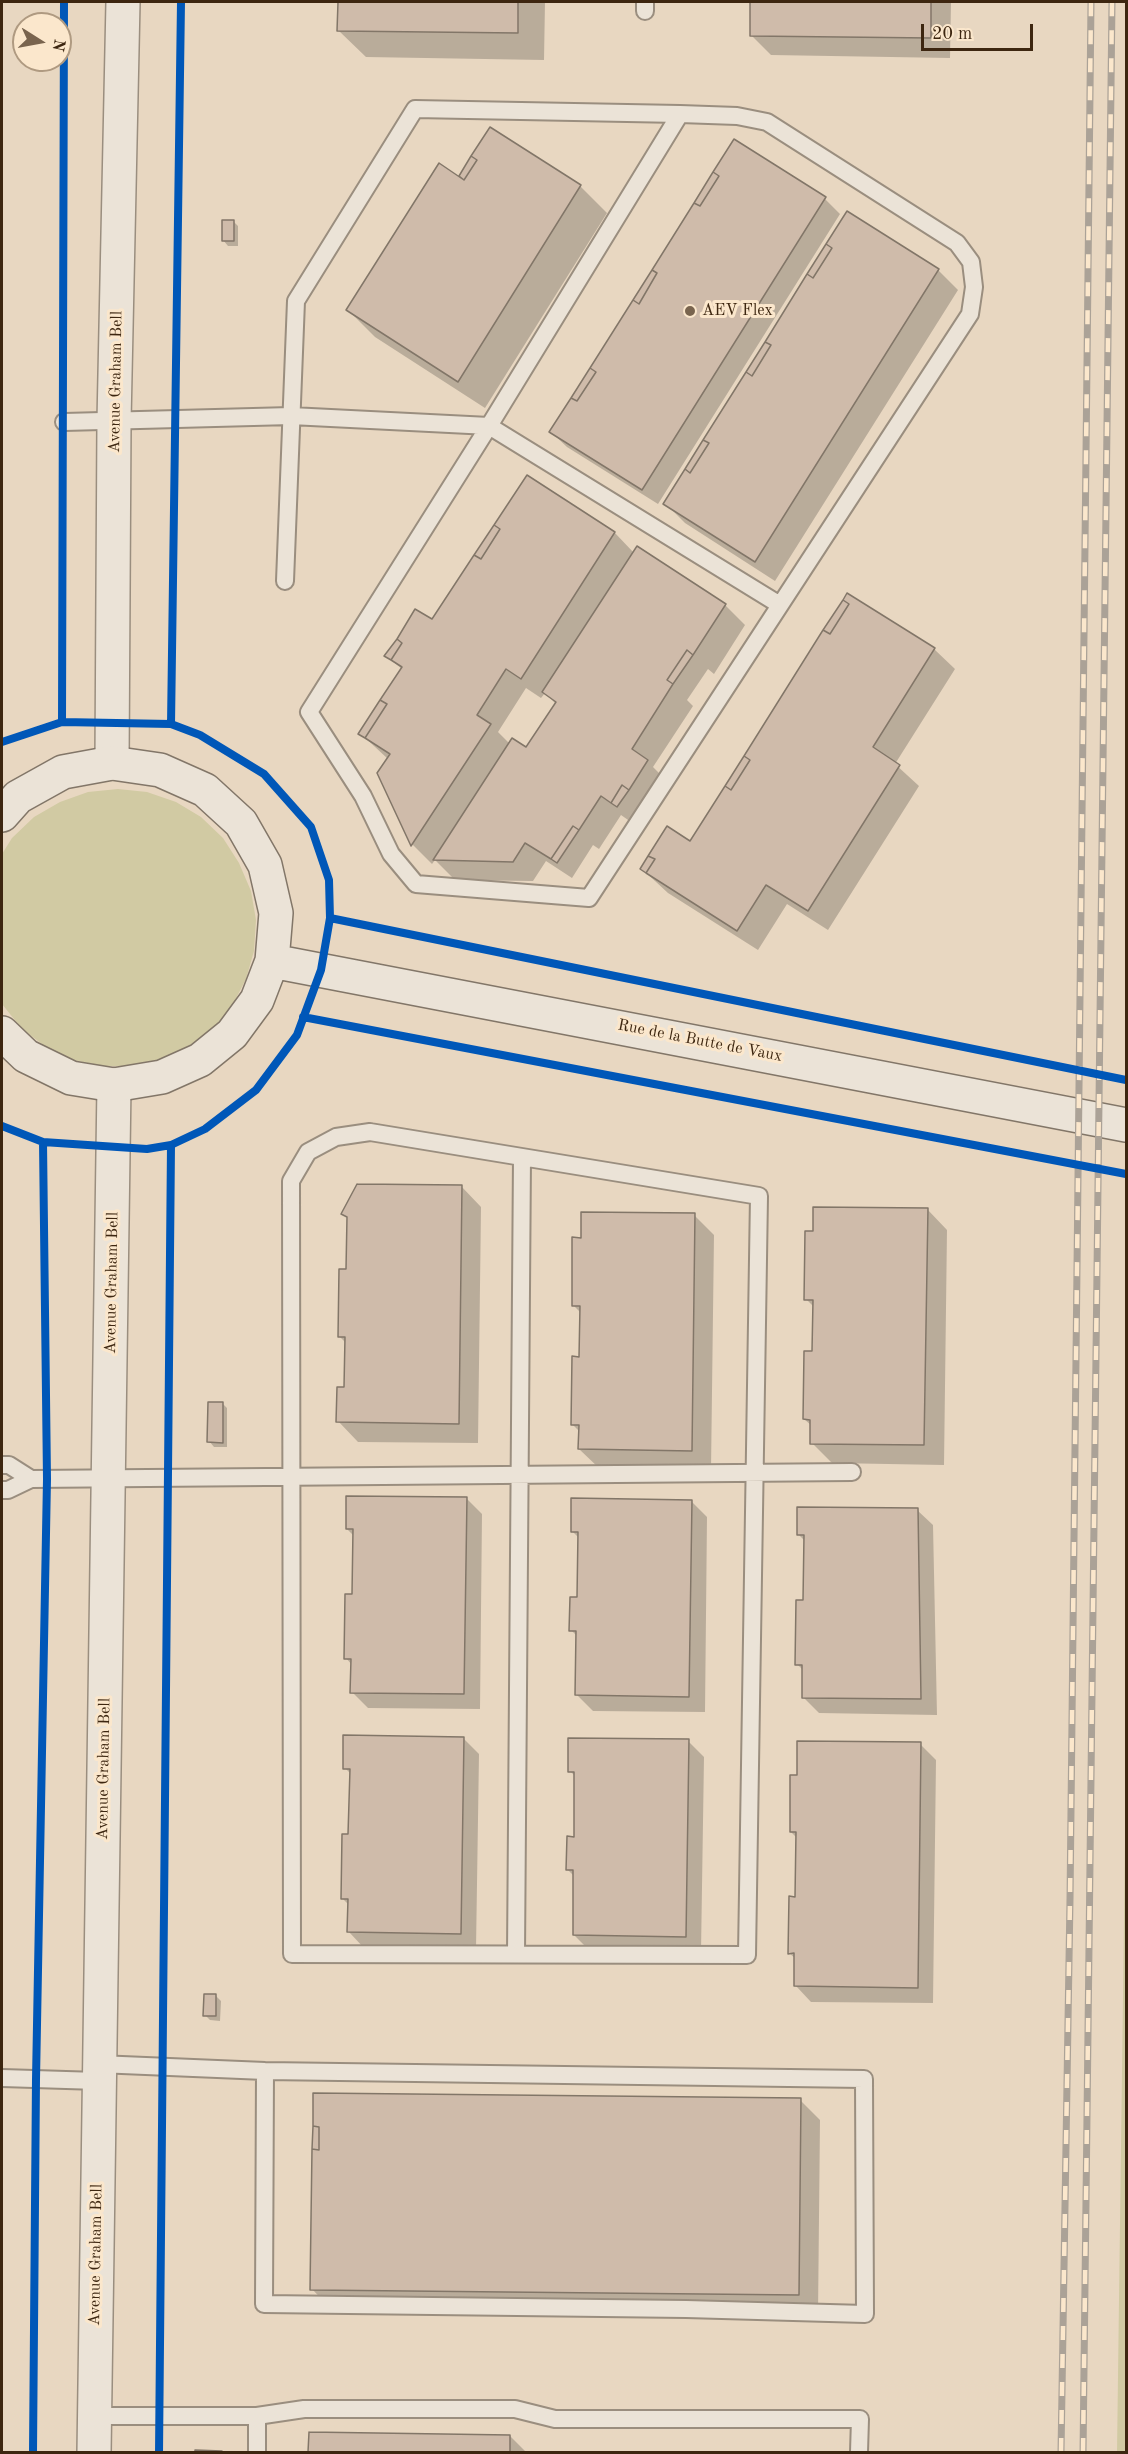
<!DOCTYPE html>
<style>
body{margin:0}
#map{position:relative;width:1128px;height:2454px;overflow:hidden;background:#e8d7c1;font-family:"Old Standard TT",serif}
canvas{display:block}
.frame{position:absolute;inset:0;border:3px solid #3d2610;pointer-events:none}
.north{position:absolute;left:12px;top:12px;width:60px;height:60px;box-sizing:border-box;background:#fbe7cc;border:2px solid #af9a81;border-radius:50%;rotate:101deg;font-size:16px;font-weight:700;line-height:24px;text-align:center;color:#3d2610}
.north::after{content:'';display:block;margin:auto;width:21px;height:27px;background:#79644e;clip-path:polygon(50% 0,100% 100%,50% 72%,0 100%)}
.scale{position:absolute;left:921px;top:24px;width:112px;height:27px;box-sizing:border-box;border:3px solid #3d2610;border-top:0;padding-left:8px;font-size:18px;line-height:21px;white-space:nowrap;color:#3d2610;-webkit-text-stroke:4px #fbe7cc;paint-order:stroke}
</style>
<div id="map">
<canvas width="1128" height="2454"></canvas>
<div class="frame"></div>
<div class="north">N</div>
<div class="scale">20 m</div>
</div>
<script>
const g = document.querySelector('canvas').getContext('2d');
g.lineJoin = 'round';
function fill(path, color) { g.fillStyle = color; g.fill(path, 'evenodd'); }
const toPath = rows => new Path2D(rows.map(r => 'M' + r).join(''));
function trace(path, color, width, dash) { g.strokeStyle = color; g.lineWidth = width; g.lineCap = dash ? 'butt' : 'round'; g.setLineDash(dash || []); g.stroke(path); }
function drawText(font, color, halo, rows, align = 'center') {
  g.font = font + ' "Old Standard TT",serif'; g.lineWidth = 6; g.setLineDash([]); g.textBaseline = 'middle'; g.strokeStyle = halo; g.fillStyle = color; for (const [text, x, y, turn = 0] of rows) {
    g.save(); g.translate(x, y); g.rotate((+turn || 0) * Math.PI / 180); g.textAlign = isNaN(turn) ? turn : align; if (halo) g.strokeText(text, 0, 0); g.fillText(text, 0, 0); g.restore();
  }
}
const green = toPath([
 [118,789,147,792,176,802,201,817,223,838,239,863,251,891,256,920,254,951,246,979,232,1006,213,1029,189,1047,162,1059,132,1066,103,1066,73,1060,46,1047,22,1029,2,1004,2,854,12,838,34,817,60,802,88,792],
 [1126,1558,1126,2452,1117,2452,1125,1843]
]);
const shadow = toPath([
 [339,2,545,2,544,60,366,57,339,31],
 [752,2,951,2,950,58,771,55,751,35],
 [491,129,580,186,607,213,485,408,375,337,348,310,459,178],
 [825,199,840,214,658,504,567,447,551,432],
 [233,221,238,226,238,246,228,246,223,240],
 [938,270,958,290,775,581,685,523,665,503],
 [527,477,615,533,634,553,725,605,745,625,714,674,708,669,687,700,693,706,653,767,667,781,631,822,621,815,599,849,593,845,572,878,546,861,533,881,455,880,435,860,432,864,413,845,379,773,388,759,360,733,402,669,386,656,433,622],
 [526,688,541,698,545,693,556,704,527,749,510,744,498,732],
 [848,595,934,649,955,669,895,764,919,786,828,930,787,904,758,950,668,893,642,869,691,843],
 [461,1186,481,1207,478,1443,358,1442,338,1421,346,1389,347,1344,339,1336,348,1270,348,1219,342,1213],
 [927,1209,947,1230,944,1465,832,1463,812,1443,812,1426,804,1419,813,1353,814,1307,806,1299],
 [694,1215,714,1235,711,1470,600,1469,579,1449,580,1432,572,1424,581,1358,581,1313,573,1305,582,1239],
 [222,1403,227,1408,227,1447,214,1447,209,1441],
 [466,1498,482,1514,480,1709,368,1708,352,1692,352,1665,346,1658,353,1596,354,1536,347,1529],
 [691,1501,707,1517,705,1712,593,1711,577,1695,578,1637,571,1630,578,1598,579,1538,572,1531],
 [917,1510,933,1525,937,1715,819,1713,803,1697,804,1671,797,1664,804,1601,805,1541,798,1534],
 [463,1738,479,1754,476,1949,364,1948,349,1932,349,1905,342,1898,350,1835,351,1774,345,1768],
 [688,1741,704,1757,701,1952,590,1951,574,1935,575,1877,568,1870,575,1839,576,1777,570,1771],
 [920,1744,936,1760,933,2003,811,2002,796,1986,796,1959,789,1953,796,1898,797,1838,791,1832],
 [216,1996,221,2001,220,2021,210,2020,205,2015],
 [800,2100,820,2120,818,2315,332,2310,312,2289],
 [310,2433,510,2436,526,2452,310,2452]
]);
const building = toPath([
 [338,2,518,2,518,33,337,31,338,2],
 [750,2,931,2,931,38,750,36,750,2],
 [490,127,581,185,458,382,346,310,439,163,464,180,477,160,471,156,490,127],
 [734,139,826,197,642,490,549,432,571,398,577,401,596,372,590,368,633,300,639,304,657,273,652,270,694,203,700,206,719,176,713,172,734,139],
 [471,156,477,160,464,180,459,176,471,156],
 [713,172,719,176,700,206,694,203,713,172],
 [847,211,939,269,755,562,663,504,685,469,690,473,709,443,703,440,746,372,752,376,771,345,765,342,807,274,813,278,832,248,826,244,847,211],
 [222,220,234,220,234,241,222,241,222,220],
 [826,244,832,248,813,278,807,274,826,244],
 [652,270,657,273,639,304,633,300,652,270],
 [765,342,771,345,752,376,746,372,765,342],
 [590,368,596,372,577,401,571,398,590,368],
 [703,440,709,443,690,473,685,469,703,440],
 [527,475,615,532,521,679,506,669,477,715,491,724,411,846,377,773,390,754,365,738,387,704,380,700,402,667,391,660,402,643,397,639,415,609,432,619,474,555,481,559,500,529,494,525,527,475],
 [494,525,500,529,481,559,474,555,494,525],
 [637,546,726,604,693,655,687,650,667,680,673,684,632,749,648,760,629,790,622,785,611,803,601,796,579,830,573,826,551,859,525,843,513,862,433,860,512,738,526,747,556,702,542,692,637,546],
 [847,593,935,648,873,747,900,765,808,911,766,885,737,931,646,873,655,859,648,856,667,826,690,841,725,786,731,790,750,760,744,756,823,630,830,634,849,604,843,600,847,593],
 [843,600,849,604,830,634,823,630,843,600],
 [397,639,402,643,391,660,384,656,397,639],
 [687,650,693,655,673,684,667,680,687,650],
 [380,700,387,704,365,738,358,734,380,700],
 [744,756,750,760,731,790,725,786,744,756],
 [622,785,629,790,617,807,611,803,622,785],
 [573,826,579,830,557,863,551,859,573,826],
 [648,856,655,859,646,873,640,869,648,856],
 [357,1184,462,1185,459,1424,336,1422,337,1387,344,1387,345,1337,338,1337,339,1269,346,1269,347,1217,341,1214,357,1184],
 [813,1207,928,1208,924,1445,810,1444,810,1420,803,1419,804,1351,812,1351,813,1300,804,1300,805,1231,813,1231,813,1207],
 [581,1212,695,1213,692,1451,578,1449,579,1425,571,1425,572,1356,579,1357,580,1306,572,1306,572,1237,581,1238,581,1212],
 [208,1402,223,1402,223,1443,207,1442,208,1402],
 [346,1496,467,1497,464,1694,350,1693,351,1659,344,1659,345,1594,352,1594,353,1529,346,1529,346,1496],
 [571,1498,692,1500,689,1697,575,1695,576,1631,569,1631,570,1597,577,1597,578,1532,571,1532,571,1498],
 [797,1507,918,1508,921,1699,802,1698,802,1665,795,1665,796,1600,803,1600,804,1535,797,1535,797,1507],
 [343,1735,464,1737,461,1934,347,1932,348,1899,341,1899,342,1834,348,1834,350,1769,343,1769,343,1735],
 [568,1738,689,1739,686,1937,573,1935,573,1870,566,1870,567,1836,574,1837,574,1772,568,1772,568,1738],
 [797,1741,921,1742,918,1988,794,1986,794,1953,788,1954,789,1896,795,1897,796,1832,790,1832,790,1775,797,1775,797,1741],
 [204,1994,216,1994,216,2016,203,2016,204,1994],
 [313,2093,801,2098,799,2295,310,2290,312,2149,319,2150,319,2127,313,2126,313,2093],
 [313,2126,319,2127,319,2150,312,2149,313,2126],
 [309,2432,510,2435,510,2452,308,2452,309,2432],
 [195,2450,222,2451,222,2452,195,2452,195,2450]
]);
const lane = toPath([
 [645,11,645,2],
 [64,422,291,416,489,426,780,605],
 [285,581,296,301,415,109,680,114,737,116,767,122,957,243,971,262,974,287,970,314,589,898,416,884,391,854,363,796,309,712,489,426,680,114],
 [370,1132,759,1196,747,1955,292,1954,291,1181,308,1152,336,1137,370,1132],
 [2,1465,9,1465,31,1479],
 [2,1490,8,1490,31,1479,852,1472],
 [516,1954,522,1157],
 [98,2064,265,2071,864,2079,865,2314,686,2309,264,2304,265,2071],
 [2,2078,98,2081],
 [94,2416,257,2416,304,2409,515,2409,555,2419,860,2419,859,2452],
 [257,2452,257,2416]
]);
const street = toPath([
 [112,763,114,421,123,2],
 [94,2452,114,1085]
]);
const secondary = toPath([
 [2,815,18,797,63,772,112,763,160,770,205,790,241,823,265,865,276,913,272,961,257,1000,232,1034,200,1060,162,1077,114,1085,71,1078,26,1056,2,1033],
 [272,961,1126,1125]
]);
const rail = toPath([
 [1061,2452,1070,1899,1091,2],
 [1083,2452,1112,2]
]);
const cycleway = toPath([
 [62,722,64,2],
 [171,724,181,2],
 [2,742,62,722,171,724,200,735,264,774,311,827,329,880,330,918,321,970,297,1035,256,1090,205,1129,171,1145,147,1149,43,1142,2,1126],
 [330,918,1126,1080],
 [303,1017,1126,1174],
 [33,2452,36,2079,47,1479,43,1142],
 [159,2452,171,1145]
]);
const markers = [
 [690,311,6,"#79644e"]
];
const poiNames = [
 ["AEV Flex",702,311]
];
const streetNames = [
 ["Avenue Graham Bell",116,382,-89],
 ["Rue de la Butte de Vaux",700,1041,11],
 ["Avenue Graham Bell",112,1283,-89],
 ["Avenue Graham Bell",104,1769,-89],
 ["Avenue Graham Bell",96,2255,-89]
];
fill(green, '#d1caa3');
fill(shadow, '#0003');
fill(building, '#cfbbaa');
trace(building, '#827668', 1.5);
trace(lane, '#9a8e7f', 20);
trace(street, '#9a8e7f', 36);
trace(secondary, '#827668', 36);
trace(lane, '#ebe3d7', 16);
trace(street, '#ebe3d7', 33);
trace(secondary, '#ebe3d7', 33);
trace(rail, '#aba297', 7);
trace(rail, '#fbe7cc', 4.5, [14]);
trace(cycleway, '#0057b8', 8);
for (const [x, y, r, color] of markers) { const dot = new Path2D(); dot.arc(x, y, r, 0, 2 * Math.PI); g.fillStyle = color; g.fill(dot); trace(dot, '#fbe7cc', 2); }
drawText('16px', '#3d2610', '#fbe7cc', poiNames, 'left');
drawText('16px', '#3d2610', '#fbe7cc', streetNames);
</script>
